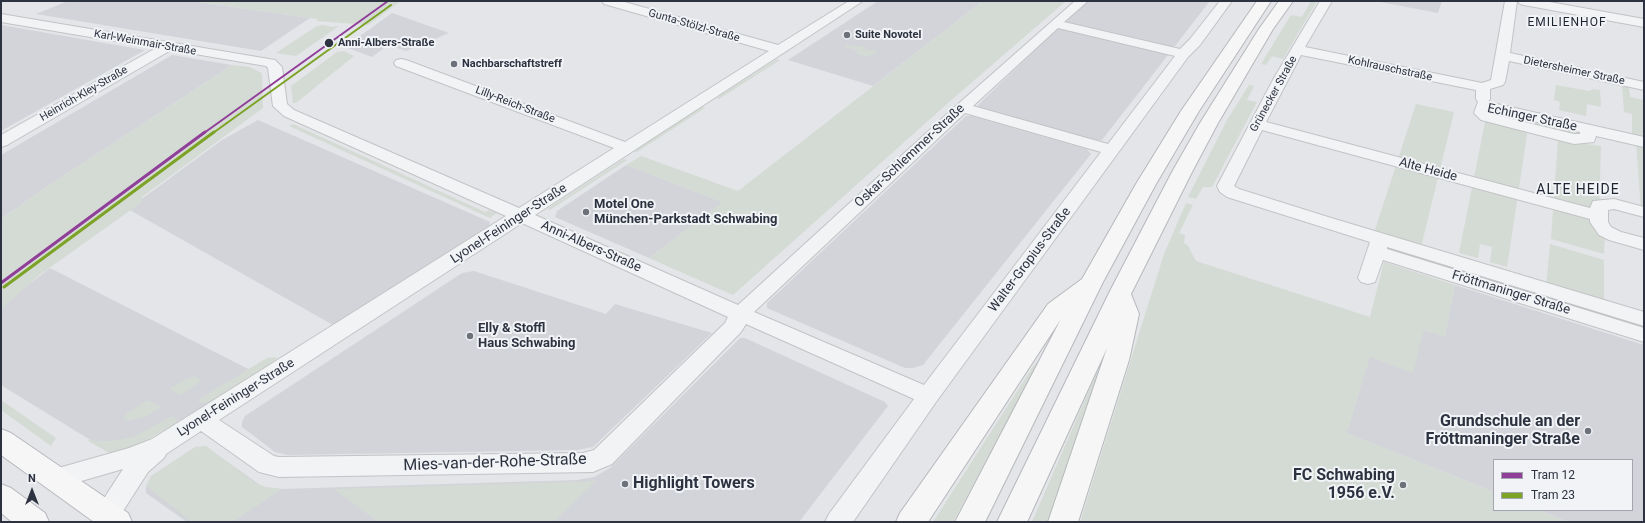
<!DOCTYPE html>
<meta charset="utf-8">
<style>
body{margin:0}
#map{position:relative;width:1645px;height:523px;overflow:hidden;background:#e3e5e8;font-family:Roboto,sans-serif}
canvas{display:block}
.frame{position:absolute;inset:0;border:2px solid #2c323f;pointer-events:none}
.legend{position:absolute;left:1493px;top:459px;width:140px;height:52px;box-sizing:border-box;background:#f1f3f6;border:1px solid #a2a6ad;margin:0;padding:5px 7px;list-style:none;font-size:12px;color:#2c323f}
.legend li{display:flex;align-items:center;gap:8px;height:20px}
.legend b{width:20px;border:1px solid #a2a6ad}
.north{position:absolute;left:12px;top:471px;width:40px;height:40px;-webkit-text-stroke:3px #f1f3f6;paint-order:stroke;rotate:0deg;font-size:11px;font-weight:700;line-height:16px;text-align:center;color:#2c323f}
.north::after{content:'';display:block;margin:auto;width:14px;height:18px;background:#2c323f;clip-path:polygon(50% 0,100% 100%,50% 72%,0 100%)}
</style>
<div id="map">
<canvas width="1645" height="523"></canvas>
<div class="frame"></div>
<ul class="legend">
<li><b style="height:5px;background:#903f98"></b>Tram 12</li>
<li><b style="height:5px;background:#7ca226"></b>Tram 23</li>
</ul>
<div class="north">N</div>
</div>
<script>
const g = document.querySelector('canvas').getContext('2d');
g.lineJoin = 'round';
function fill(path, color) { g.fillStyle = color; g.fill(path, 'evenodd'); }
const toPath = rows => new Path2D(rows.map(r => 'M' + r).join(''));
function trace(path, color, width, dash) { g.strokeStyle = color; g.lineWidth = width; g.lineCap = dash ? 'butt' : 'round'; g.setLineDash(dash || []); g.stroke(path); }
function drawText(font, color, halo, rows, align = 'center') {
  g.font = font + ' Roboto,sans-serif'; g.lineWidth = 4; g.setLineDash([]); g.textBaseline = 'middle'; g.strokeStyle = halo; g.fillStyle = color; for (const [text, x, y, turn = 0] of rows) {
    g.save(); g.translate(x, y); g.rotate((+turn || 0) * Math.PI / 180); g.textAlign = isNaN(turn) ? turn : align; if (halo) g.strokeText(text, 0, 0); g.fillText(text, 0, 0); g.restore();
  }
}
const built = toPath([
 [68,1,191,1,310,18,261,51,36,14],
 [878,1,983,1,873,86,788,60],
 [1087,1,1210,1,1175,46,1170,46,1067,22,1066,21],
 [1375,1,1442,1,1438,13],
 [392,13,449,33,406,51,388,45,372,57,345,47],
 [1,25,145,50,1,131],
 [1057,29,1062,29,1166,53,1168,55,1102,140,1094,140,979,108,978,105],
 [172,55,232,65,42,190,1,219,1,155],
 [966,116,972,116,1087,149,1091,154,923,365,913,368,905,368,767,308,767,303],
 [258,120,490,222,489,227,333,325,128,209,222,140],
 [626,165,723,202,649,258,555,217,557,211],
 [50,268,258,374,131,449,113,454,1,385,1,306],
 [474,271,606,314,615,304,712,333,593,447,577,450,288,455,275,452,242,427,242,422,245,416,462,273],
 [1455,285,1644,345,1644,522,1568,522,1538,510,1632,510,1632,460,1494,460,1494,492,1346,433,1370,356,1424,330,1445,336],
 [740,338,745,338,885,402,888,406,799,522,187,522,146,493,146,486,205,446,263,487,281,489,577,480,594,477,610,468]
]);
const green = toPath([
 [192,1,401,1,368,25,317,21,317,19],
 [983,1,1066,1,948,103,733,295,649,258,722,202,626,165,641,156,738,191],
 [1311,1,1317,1,1283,59,1272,56,1266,65,1261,64,1291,15,1302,17],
 [323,25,332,27,339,26,296,56,276,53,317,26],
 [846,45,861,46,864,47,866,50,878,50,869,57,857,54,857,50,845,47],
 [344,51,354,56,296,103,293,103,291,86,337,52],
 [777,59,780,60,719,99,716,98],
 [232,65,250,67,260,72,262,74,263,108,142,197,142,202,38,276,1,310,1,219,42,190],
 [1249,85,1254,86,1247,100,1257,102,1212,187,1203,187,1196,199,1188,197,1227,120],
 [1556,85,1589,91,1593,89,1600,90,1601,107,1587,104,1586,116,1559,110,1560,102,1554,100],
 [1622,85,1629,87,1630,97,1644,100,1644,136,1632,134,1632,114,1624,112],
 [1416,104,1454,112,1420,251,1373,236],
 [702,107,705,108,637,152,633,151],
 [1504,110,1588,129,1588,139,1528,128,1507,267,1490,262,1492,247,1480,244,1478,258,1459,253,1486,117,1501,121],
 [293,124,485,212,489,210,497,213,490,218,289,126],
 [1558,140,1601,146,1599,222,1605,231,1604,254,1551,239],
 [1636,140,1644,142,1644,212,1641,211],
 [624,159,627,160,550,210,547,209],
 [1186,203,1193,205,1179,233,1185,235,1184,243,1188,246,1196,261,1370,317,1384,262,1455,285,1445,337,1424,330,1413,373,1370,357,1347,433,1494,492,1494,510,1538,510,1568,522,1080,522,1164,254],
 [1550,244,1604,260,1604,306,1546,289],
 [1418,253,1644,322,1644,329,1437,266,1417,256],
 [1044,353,953,522,933,522,1032,368],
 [277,357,274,362,218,400,207,403,199,403,199,399,267,358],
 [1097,372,1099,376,1048,522,1032,522],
 [195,376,201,380,196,385,181,395,169,389,184,380],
 [1,400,56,438,51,446,1,410],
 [148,400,162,407,145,417,128,421,123,418,127,413],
 [172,416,177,419,175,424,131,449,113,455,88,441,90,439,96,441,113,441,135,436],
 [206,446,255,483,266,487,282,489,233,522,192,522,146,486,151,476,195,447],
 [596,481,554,522,378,522,334,489]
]);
const minor = toPath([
 [602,1,621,1,778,45,849,1,863,1,535,215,738,305,957,105,1075,1,1088,1,1064,22,1180,49,1190,39,1220,1,1232,1,1200,45,1188,57,936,402,853,522,825,522,829,514,914,399,746,324,741,332,612,464,593,472,279,477,259,472,201,431,166,454,164,458,148,472,116,522,99,522,94,514,123,469,57,488,48,485,45,478,48,471,129,448,152,439,506,216,284,116,273,106,268,68,266,66,171,50,7,145,1,147,1,135,156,48,1,22,1,14,275,60,282,67,287,104,294,110,519,208,614,148,396,66,394,63,396,60,401,59,406,60,625,142,769,51,604,4,602,1],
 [1058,28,1175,56,1108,144,973,106,1058,28],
 [965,113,1101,152,924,385,754,312,965,113],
 [522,223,728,317,725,323,594,450,583,453,279,457,274,456,219,420,522,223],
 [1320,1,1332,1,1305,47,1482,83,1491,80,1505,1,1517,1,1510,53,1644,82,1644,90,1509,61,1505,82,1503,85,1490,89,1490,99,1488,102,1644,137,1644,147,1596,136,1594,142,1574,144,1481,120,1474,113,1478,102,1476,99,1476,90,1301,55,1266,122,1590,208,1593,201,1614,199,1644,207,1644,217,1614,209,1608,210,1608,222,1611,227,1621,232,1644,238,1644,250,1609,240,1599,235,1590,222,1590,219,1262,130,1234,186,1239,189,1328,217,1644,312,1644,326,1387,247,1387,249,1644,328,1644,342,1383,260,1375,282,1368,284,1361,282,1358,278,1370,242,1227,197,1220,192,1217,186,1274,78,1320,1],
 [1490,111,1580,132,1580,134,1574,134,1491,114,1490,111],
 [1518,1,1544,1,1644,19,1644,27,1524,5,1520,4,1518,1]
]);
const highway = toPath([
 [1257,1,1271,1,1199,111,1156,184,1103,282,985,522,955,522,1061,319,928,522,896,522,900,513,1048,304,1082,279,1136,184,1181,111,1257,1],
 [1279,1,1293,1,1273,29,1218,123,1192,172,1131,294,1139,314,1129,360,1078,522,1048,522,1107,348,1027,522,997,522,1111,289,1172,172,1200,123,1259,29,1279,1],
 [1,429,11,433,128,513,132,522,94,522,1,455,1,429],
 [1,484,11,488,45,513,49,522,12,522,1,513,1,484]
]);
const tram1Far1 = toPath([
 [204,133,388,1]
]);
const tram1 = toPath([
 [1,283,205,132]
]);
const tram2Far1 = toPath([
 [213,133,391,5]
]);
const tram2 = toPath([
 [4,287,214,132]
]);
const markers = [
 [847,35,4,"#6c717a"],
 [329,43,5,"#2c323f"],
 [454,64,4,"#6c717a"],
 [586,212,4,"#6c717a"],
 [470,336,4,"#6c717a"],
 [1588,431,4,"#6c717a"],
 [625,484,4,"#6c717a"],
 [1403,485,4,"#6c717a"]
];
const farStreetnames = [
 ["Gunta-Stölzl-Straße",694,26,16],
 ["Karl-Weinmair-Straße",145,43,10],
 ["Kohlrauschstraße",1390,69,12],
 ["Dietersheimer Straße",1574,71,12],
 ["Heinrich-Kley-Straße",84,94,-30],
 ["Grünecker Straße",1274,94,-61],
 ["Lilly-Reich-Straße",515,105,21]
];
const farPoinames = [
 ["Suite Novotel",855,35],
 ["Nachbarschaftstreff",462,64]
];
const farStopnames = [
 ["Anni-Albers-Straße",338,43]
];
const farNeighbourhoodnames = [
 ["EMILIENHOF",1567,23]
];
const streetNames = [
 ["Echinger Straße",1532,118,12],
 ["Oskar-Schlemmer-Straße",910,156,-43],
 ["Alte Heide",1428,170,15],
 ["Lyonel-Feininger-Straße",509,224,-33],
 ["Anni-Albers-Straße",591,247,24],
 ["Walter-Gropius-Straße",1030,260,-53],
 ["Fröttmaninger Straße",1511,293,17],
 ["Lyonel-Feininger-Straße",236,398,-32]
];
const poiNames = [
 ["Motel One",594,205],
 ["München-Parkstadt Schwabing",594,220],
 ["Elly & Stoffl",478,329],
 ["Haus Schwabing",478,344]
];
const neighbourhoodNames = [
 ["ALTE HEIDE",1578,190]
];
const nearPoinames = [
 ["Grundschule an der",1580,422],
 ["Fröttmaninger Straße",1580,440],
 ["FC Schwabing",1395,476],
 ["1956 e.V.",1395,494],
 ["Highlight Towers",633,484,"left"]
];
const nearStreetnames = [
 ["Mies-van-der-Rohe-Straße",495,463,-2]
];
fill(built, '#d2d4da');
fill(green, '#d4dbd4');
trace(minor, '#c2c3c6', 2);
trace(highway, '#b6b8bc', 2);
fill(minor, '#f2f3f4');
fill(highway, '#f6f6f6');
trace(tram1Far1, '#903f98', 2);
trace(tram1, '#903f98', 3);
trace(tram2Far1, '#7ca226', 2);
trace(tram2, '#7ca226', 3);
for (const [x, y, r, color] of markers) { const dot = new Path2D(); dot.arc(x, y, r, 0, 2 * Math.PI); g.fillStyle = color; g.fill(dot); trace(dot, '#f1f3f6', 1.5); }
drawText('11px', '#2c323f', '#f1f3f6', farStreetnames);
drawText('bold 11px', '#2c323f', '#f1f3f6', farPoinames, 'left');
drawText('bold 11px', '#2c323f', '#f1f3f6', farStopnames, 'left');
g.letterSpacing = '1px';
drawText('12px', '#1e2330', '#f1f3f6', farNeighbourhoodnames);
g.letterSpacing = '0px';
drawText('13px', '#2c323f', '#f1f3f6', streetNames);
drawText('bold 13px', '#2c323f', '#f1f3f6', poiNames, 'left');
g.letterSpacing = '1px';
drawText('14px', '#1e2330', '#f1f3f6', neighbourhoodNames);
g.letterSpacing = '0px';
drawText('bold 16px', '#2c323f', '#f1f3f6', nearPoinames, 'right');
drawText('16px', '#2c323f', '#f1f3f6', nearStreetnames);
</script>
